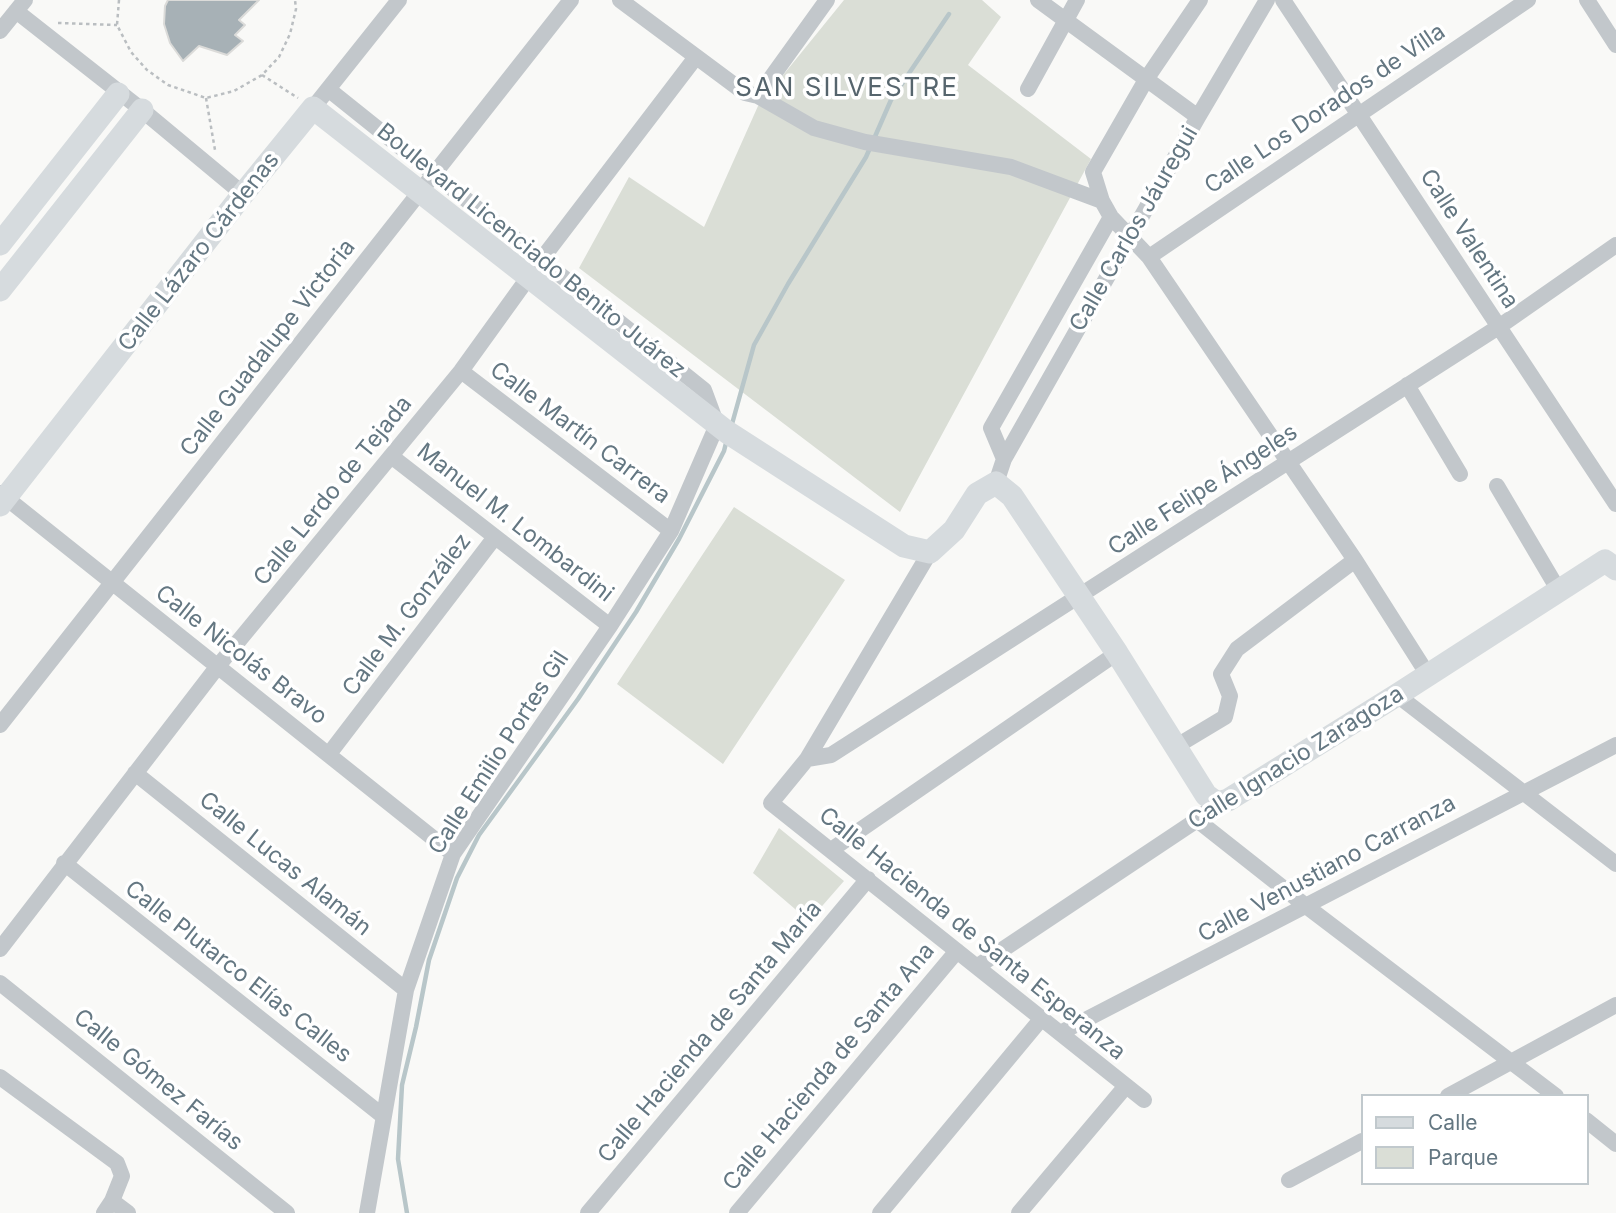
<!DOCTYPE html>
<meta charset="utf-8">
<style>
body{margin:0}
#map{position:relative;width:1616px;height:1213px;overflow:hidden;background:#f9f9f7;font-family:Inter,sans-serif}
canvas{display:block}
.legend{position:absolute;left:1361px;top:1094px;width:228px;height:91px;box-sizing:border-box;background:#fff;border:2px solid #c1c9cd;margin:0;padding:9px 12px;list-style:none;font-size:21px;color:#647782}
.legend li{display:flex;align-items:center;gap:14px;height:35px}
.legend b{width:35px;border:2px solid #c1c9cd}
</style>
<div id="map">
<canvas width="1616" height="1213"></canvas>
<ul class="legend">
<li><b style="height:9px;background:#d6dbde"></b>Calle</li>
<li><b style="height:19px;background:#daded6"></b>Parque</li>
</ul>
</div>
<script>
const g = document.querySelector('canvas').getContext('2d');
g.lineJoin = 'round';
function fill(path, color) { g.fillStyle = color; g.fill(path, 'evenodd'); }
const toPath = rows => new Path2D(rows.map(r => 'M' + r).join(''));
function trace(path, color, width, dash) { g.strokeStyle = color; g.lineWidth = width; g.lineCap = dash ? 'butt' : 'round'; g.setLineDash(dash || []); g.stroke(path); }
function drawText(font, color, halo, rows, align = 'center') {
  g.font = font + ' Inter,sans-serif'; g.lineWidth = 7; g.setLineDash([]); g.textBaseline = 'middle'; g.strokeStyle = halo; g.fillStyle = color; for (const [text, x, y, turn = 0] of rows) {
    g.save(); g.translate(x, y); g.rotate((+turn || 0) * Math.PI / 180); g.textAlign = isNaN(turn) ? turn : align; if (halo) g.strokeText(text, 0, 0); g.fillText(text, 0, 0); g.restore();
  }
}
const green = toPath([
 [844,0,982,0,1001,17,968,65,1091,159,900,512,579,268,629,177,704,227,758,106],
 [734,507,845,580,723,764,617,684],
 [779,828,844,881,809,921,753,873]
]);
const stream = toPath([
 [732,424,754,345,788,284,866,157,891,100,949,14],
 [407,1213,398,1159,402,1085,416,1027,429,960,457,878,479,835,578,699,636,612,679,539,724,451,727,439]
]);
const building = toPath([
 [168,0,259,0,239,20,245,25,235,35,243,41,227,55,199,46,183,61,170,43,164,24,165,6,168,0]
]);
const path = toPath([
 [119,0,117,25,131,52,147,70,168,85,206,98,234,91,262,75,279,57,290,34,296,9,295,0],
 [58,23,117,25],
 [262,75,298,98],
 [206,98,215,150]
]);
const street = toPath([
 [620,0,745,93,758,96,814,128,865,142,1011,167,1102,201],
 [1038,0,1198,117],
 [1200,0,1147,78,1093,172,1102,201,1111,217,1149,257,1355,560,1428,675],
 [1283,0,1616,504],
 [1587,0,1616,45],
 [16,11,142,110,243,194],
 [0,31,25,0],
 [328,89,704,390,717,425,671,531,610,626,453,854,406,990,367,1213],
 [1028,89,1077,0],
 [758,96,827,0],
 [313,108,399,0],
 [1149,257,1528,0],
 [461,371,671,531],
 [1407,385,1460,474],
 [391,456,610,626],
 [1004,459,991,428,1111,217],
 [996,483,1004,459,1198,117,1267,0],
 [1497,486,1559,591],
 [0,493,453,854],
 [930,552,807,759,771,803,1144,1100],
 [1397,695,1616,864],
 [0,725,571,0],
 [1175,747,1225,717,1230,696,1221,674,1237,649,1355,560],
 [329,754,495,537],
 [807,759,831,755,1500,326,1616,245],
 [135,773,406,990],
 [1197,820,1306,906,1556,1096],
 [831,850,1117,653],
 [64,863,383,1116],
 [0,949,218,666,461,371,541,260,696,57],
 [978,966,1197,820,1217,803],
 [0,983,287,1213],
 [1060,1033,1616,745],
 [0,1077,117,1163,122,1176,112,1201,104,1213],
 [1448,1096,1616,1005],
 [1586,1120,1616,1144],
 [1289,1180,1362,1141],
 [112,1201,128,1213],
 [588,1213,868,879],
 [737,1213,957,951],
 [880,1213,1042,1018],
 [1019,1213,1126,1086]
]);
const secondary = toPath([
 [0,244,118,94],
 [0,290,142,110],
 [0,505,243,194,313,108,727,432,904,546,930,552,954,530,977,494,996,483,1012,496,1117,653,1206,795,1217,803,1228,800,1397,695,1605,561,1616,569]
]);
const streetNames = [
 ["Calle Los Dorados de Villa",1325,109,-34],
 ["Calle Carlos Jáuregui",1134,229,-60],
 ["Calle Valentina",1469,239,57],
 ["Boulevard Licenciado Benito Juárez",531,251,39],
 ["Calle Lázaro Cárdenas",199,252,-52],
 ["Calle Guadalupe Victoria",268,348,-52],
 ["Calle Martín Carrera",580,433,37],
 ["Calle Felipe Ángeles",1203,490,-33],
 ["Calle Lerdo de Tejada",333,491,-51],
 ["Manuel M. Lombardini",515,523,38],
 ["Calle M. González",407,615,-53],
 ["Calle Nicolás Bravo",241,655,38],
 ["Calle Emilio Portes Gil",499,753,-57],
 ["Calle Ignacio Zaragoza",1296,758,-32],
 ["Calle Lucas Alamán",285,864,39],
 ["Calle Venustiano Carranza",1327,869,-28],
 ["Calle Hacienda de Santa Esperanza",972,934,39],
 ["Calle Plutarco Elías Calles",238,972,38],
 ["Calle Hacienda de Santa María",710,1032,-50],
 ["Calle Hacienda de Santa Ana",829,1067,-50],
 ["Calle Gómez Farías",158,1080,39]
];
const quarterNames = [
 ["SAN SILVESTRE",847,88]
];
fill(green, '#daded6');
trace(stream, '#b8c6c9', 4.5);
fill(building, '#a7b1b6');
trace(building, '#dbdbd9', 2);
trace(path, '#babec1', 2.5, [3.5, 3.5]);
trace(street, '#c2c7cb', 16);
trace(secondary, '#d6dbde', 23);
drawText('23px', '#647782', '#fff', streetNames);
g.letterSpacing = '2px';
drawText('26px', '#56656d', '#fff', quarterNames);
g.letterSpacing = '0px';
</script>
